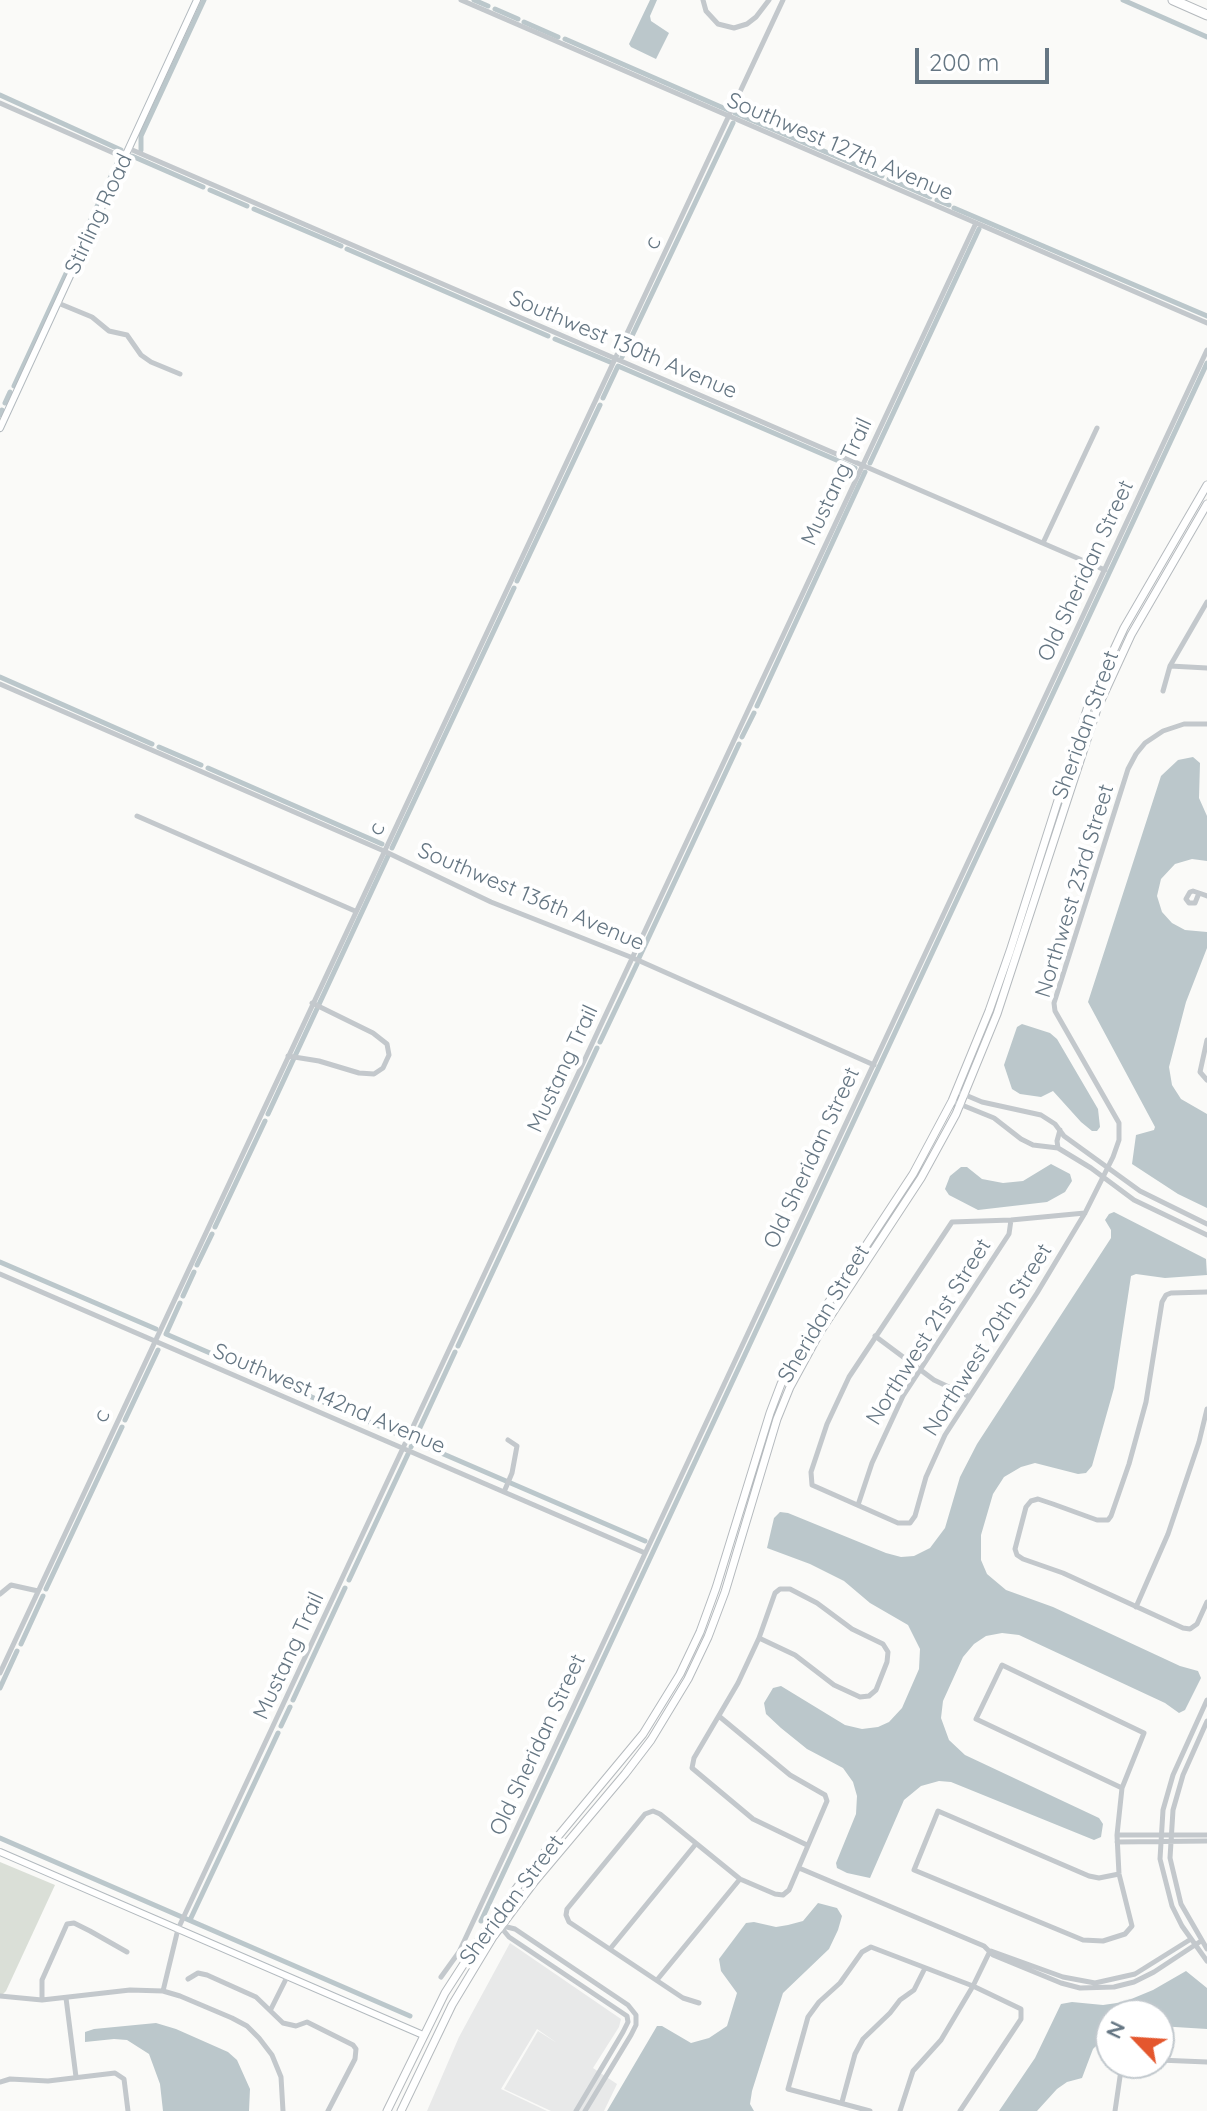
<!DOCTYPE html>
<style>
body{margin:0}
#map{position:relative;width:1207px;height:2111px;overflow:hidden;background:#fafaf8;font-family:Quicksand,sans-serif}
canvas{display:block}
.north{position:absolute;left:1095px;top:1999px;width:80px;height:80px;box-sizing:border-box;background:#fff;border:2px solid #c1c8cd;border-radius:50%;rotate:295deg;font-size:22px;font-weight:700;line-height:32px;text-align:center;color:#657683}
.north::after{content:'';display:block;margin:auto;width:28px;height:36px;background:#e4572e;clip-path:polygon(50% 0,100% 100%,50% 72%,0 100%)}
.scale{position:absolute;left:915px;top:48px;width:134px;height:36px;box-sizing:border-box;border:4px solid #657683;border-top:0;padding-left:10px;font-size:24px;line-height:28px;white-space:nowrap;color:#657683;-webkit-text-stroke:6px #fff;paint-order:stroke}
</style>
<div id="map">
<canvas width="1207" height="2111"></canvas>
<div class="north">N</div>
<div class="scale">200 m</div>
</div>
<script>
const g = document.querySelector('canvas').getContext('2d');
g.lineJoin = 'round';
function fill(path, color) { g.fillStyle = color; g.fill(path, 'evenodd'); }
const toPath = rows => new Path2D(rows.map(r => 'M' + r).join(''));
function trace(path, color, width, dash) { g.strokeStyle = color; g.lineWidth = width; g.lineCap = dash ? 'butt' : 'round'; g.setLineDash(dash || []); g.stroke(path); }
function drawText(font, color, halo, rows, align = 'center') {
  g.font = font + ' Quicksand,sans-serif'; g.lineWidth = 8; g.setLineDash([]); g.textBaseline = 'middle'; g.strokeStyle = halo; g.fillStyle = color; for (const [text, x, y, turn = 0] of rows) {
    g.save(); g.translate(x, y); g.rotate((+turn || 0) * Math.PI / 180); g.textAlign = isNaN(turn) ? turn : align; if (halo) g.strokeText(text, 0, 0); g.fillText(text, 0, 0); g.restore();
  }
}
const built = toPath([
 [510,1943,621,2019,619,2027,593,2068,617,2084,604,2111,551,2111,504,2089,538,2031,557,2043,537,2029,501,2089,547,2111,427,2111,459,2037]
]);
const green = toPath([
 [0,1862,55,1885,6,1991,0,1997]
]);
const water = toPath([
 [650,0,657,0,650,16,651,21,669,33,656,59,631,47,629,44],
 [1193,757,1200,763,1199,798,1207,816,1207,861,1192,859,1175,864,1161,879,1157,896,1162,912,1172,923,1185,930,1207,932,1207,948,1186,1002,1169,1067,1172,1085,1181,1099,1207,1114,1207,1208,1178,1194,1132,1164,1136,1135,1154,1130,1155,1127,1088,1002,1161,776,1178,760],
 [1022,1024,1050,1033,1057,1039,1098,1109,1100,1127,1097,1131,1092,1131,1081,1122,1053,1091,1041,1097,1020,1094,1012,1089,1004,1065,1017,1027],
 [1051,1164,1070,1174,1072,1181,1065,1192,1047,1202,978,1210,949,1195,945,1189,950,1176,961,1167,967,1167,982,1179,1003,1183,1023,1181],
 [1114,1212,1206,1259,1207,1275,1165,1278,1136,1274,1131,1276,1114,1388,1092,1466,1086,1473,1078,1474,1035,1463,1021,1467,1004,1477,993,1494,981,1535,981,1560,987,1574,1006,1590,1053,1607,1180,1666,1198,1671,1201,1678,1185,1710,1179,1713,1165,1703,1019,1635,1002,1633,986,1636,974,1644,963,1657,943,1701,941,1718,949,1740,965,1755,1099,1818,1103,1824,1101,1837,1094,1840,951,1782,939,1781,921,1786,904,1800,870,1878,847,1873,837,1868,836,1863,856,1814,857,1796,853,1782,843,1768,807,1749,781,1728,766,1714,764,1703,773,1688,781,1686,845,1725,862,1729,878,1727,889,1722,902,1708,919,1669,920,1649,908,1625,870,1603,844,1581,810,1564,767,1548,774,1518,780,1512,788,1513,886,1553,901,1557,914,1556,930,1548,945,1528,960,1477,977,1444,1111,1238,1111,1230,1105,1220,1109,1214],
 [818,1903,837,1908,842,1916,838,1930,829,1949,783,1993,752,2091,750,2104,754,2111,607,2111,657,2026,662,2026,691,2043,709,2038,727,2026,737,1993,721,1971,719,1959,746,1923,754,1922,776,1927,788,1925,803,1921],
 [1186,1971,1207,1988,1207,2029,1159,2026,1159,2015,1111,2015,1111,2031,1093,2049,1082,2078,1067,2082,1057,2089,1037,2111,999,2111,1035,2058,1061,2004,1072,2002,1103,2005,1124,2002,1153,1990],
 [156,2023,176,2029,228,2052,237,2060,250,2089,249,2111,163,2111,160,2084,149,2054,127,2040,114,2039,85,2042,85,2032,94,2029]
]);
const canal = toPath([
 [474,0,488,6],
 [1123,0,1207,37],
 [495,9,518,19],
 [524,22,558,37],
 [565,39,728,110],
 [0,95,121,150],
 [735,113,882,176],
 [141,150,141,136,204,0],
 [132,156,203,187],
 [889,179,930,197],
 [210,190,247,206],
 [937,200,949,205],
 [954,208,1207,316],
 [254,209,341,246],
 [347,249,548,336],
 [555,339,610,362],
 [622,357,733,123],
 [14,386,118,161],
 [603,398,618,366,855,468],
 [5,403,10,392],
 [0,415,2,410],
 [870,463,979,229],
 [517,581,600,405],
 [0,677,152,744],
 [757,706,865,472],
 [742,737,754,713],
 [159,747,201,765],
 [208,768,382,844],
 [392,848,514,588],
 [639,958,739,744],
 [600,1042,637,964],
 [268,1114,388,856],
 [215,1227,265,1121],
 [0,1262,156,1329],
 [197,1265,212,1234],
 [183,1296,194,1272],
 [180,1303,166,1334,404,1437],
 [458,1346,597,1048],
 [125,1420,158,1350],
 [411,1440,645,1541],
 [411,1447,455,1352],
 [349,1580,408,1454],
 [46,1589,122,1427],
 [21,1644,43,1596],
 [0,1688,17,1651],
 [293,1700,345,1588],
 [281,1726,290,1707],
 [0,1838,410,2016],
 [190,1920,278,1733],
 [481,1921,1207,363]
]);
const street = toPath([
 [461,0,1207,323],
 [703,0,706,11,718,24,734,28,747,24,756,17,769,0],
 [0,103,125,158],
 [130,149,1105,570],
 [58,303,92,317,109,331,127,335,141,355,151,362,180,374],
 [1043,543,1097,428],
 [1170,666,1207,668],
 [0,684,384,851,491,902,633,958,874,1065],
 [1163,691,1170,666,1207,602],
 [137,816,355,911],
 [1199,893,1195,903,1189,903,1186,899,1190,892,1193,891,1199,893,1207,896],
 [1207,1040,1200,1072,1207,1080],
 [288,1056,319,1061,359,1073,374,1074,383,1068,389,1055,387,1044,373,1033,312,1003],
 [956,1091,982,1102,1041,1115,1055,1124,1064,1136,1140,1191,1207,1224],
 [952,1101,994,1118,1021,1139,1033,1145,1058,1148,1091,1168,1134,1200,1207,1235],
 [1058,1148,1057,1141,1060,1130],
 [1085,1213,1011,1220,952,1222,849,1377,827,1424,811,1472,812,1485,898,1523,910,1523,915,1516,926,1477,945,1435,1037,1293,1085,1213,1113,1157,1119,1140,1119,1123,1055,1011,1054,1003,1128,769,1136,754,1145,743,1163,731,1184,724,1207,724],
 [0,1274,645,1553],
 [1207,1292,1171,1293,1166,1295,1162,1302,1146,1402,1129,1464,1111,1516,1108,1520,1097,1520,1053,1504,1038,1499,1031,1501,1026,1507,1015,1549,1017,1555,1023,1559,1063,1573,1183,1628,1190,1629,1197,1624,1207,1602],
 [875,1336,934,1380,968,1396],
 [504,1492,512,1473,517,1446,508,1440],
 [858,1505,872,1463,903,1396,1009,1234,1011,1220],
 [0,1594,11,1585,38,1591],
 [1136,1607,1168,1534,1199,1442,1207,1409],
 [759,1638,795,1655,834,1685,860,1697,869,1696,876,1690,887,1662,888,1652,883,1644,852,1629,817,1603,790,1589,780,1589,775,1593,759,1638,738,1683,694,1758,692,1768,753,1819,807,1845],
 [0,1673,783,0],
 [1207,1700,1173,1775,1163,1810,1160,1859,1172,1906,1182,1926,1207,1961],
 [1207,1721,1183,1775,1173,1810,1170,1858,1181,1904,1207,1949],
 [1117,1835,1207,1835],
 [1117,1842,1207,1841],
 [799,1868,984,1946,993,1955,1061,1983,1080,1988,1114,1987,1134,1982,1154,1972,1201,1941],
 [1119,1874,1099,1878,1089,1876,938,1811,914,1870,1083,1940,1103,1941,1125,1934,1132,1926,1119,1874,1117,1835,1122,1788,1144,1733,1002,1665,976,1719,1122,1788],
 [499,1925,509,1937,627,2016,628,2022,623,2032,576,2111],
 [503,1926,515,1929,628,2005,636,2015,636,2025,631,2035,585,2111],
 [610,1949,695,1845],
 [991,1951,1063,1977,1095,1983,1135,1974,1191,1939],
 [441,1977,459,1952,1207,350],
 [188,1979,198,1973,207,1975,256,1997,283,2023,296,2026,307,2022,353,2045,356,2049,355,2059,328,2111],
 [657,1980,740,1879],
 [163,1991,178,1929,976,223],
 [0,1996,42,2000,130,1990,163,1991,180,1996,232,2018,247,2026,259,2038,272,2055,281,2077,283,2111],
 [66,1998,76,2077],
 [42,2000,42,1980,67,1924,74,1923,90,1931,127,1952],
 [699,2003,683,1998,569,1922,566,1915,567,1909,645,1814,653,1811,660,1814,740,1879,775,1894,783,1895,789,1890,827,1801,825,1795,790,1775,720,1717],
 [271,2009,287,1977],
 [1159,2060,1207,2062],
 [0,2082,10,2079,48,2081,115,2073,124,2079,128,2111],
 [842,2102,855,2054,863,2039,890,2013,900,2000,914,1990,925,1968],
 [870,2111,788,2089,808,2017,819,2002,840,1983,862,1952,871,1947,973,1986,1021,2009,1021,2019,960,2111],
 [900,2111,913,2071,941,2040,973,1986,990,1951],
 [1115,2111,1122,2063]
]);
const secondary = toPath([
 [0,428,197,0],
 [0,1852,423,2035]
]);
const primary = toPath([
 [387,2111,445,1993,485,1931,530,1870,643,1734,680,1674,700,1632,716,1588,770,1413,781,1384,813,1326,913,1174,952,1101,989,1011,1010,951,1089,703,1124,628,1207,485],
 [401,2111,452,2005,493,1937,535,1881,625,1774,651,1740,688,1679,708,1637,725,1592,777,1419,790,1387,820,1332,921,1178,956,1114,997,1014,1097,709,1131,635,1207,504]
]);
const highway = toPath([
 [1173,0,1207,15]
]);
const streetNames = [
 ["Southwest 127th Avenue",840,147,23],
 ["Stirling Road",99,214,-65],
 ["c",653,243,-65],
 ["Southwest 130th Avenue",623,345,23],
 ["Mustang Trail",837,482,-65],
 ["Old Sheridan Street",1086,571,-65],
 ["Sheridan Street",1086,725,-70],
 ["c",377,829,-65],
 ["Northwest 23rd Street",1075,891,-73],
 ["Southwest 136th Avenue",531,897,23],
 ["Mustang Trail",563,1069,-65],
 ["Old Sheridan Street",812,1158,-65],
 ["Sheridan Street",824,1314,-59],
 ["Northwest 21st Street",929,1332,-58],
 ["Northwest 20th Street",988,1340,-58],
 ["Southwest 142nd Avenue",329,1399,23],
 ["c",102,1416,-65],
 ["Mustang Trail",289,1656,-65],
 ["Old Sheridan Street",538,1745,-65],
 ["Sheridan Street",512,1900,-53]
];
fill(built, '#e8e9e9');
fill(green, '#dadfd7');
fill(water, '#bbc7cb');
trace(canal, '#bbc7cb', 5);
trace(secondary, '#b3babf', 8);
trace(primary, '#b5babe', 9);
trace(highway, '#b4b9bd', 11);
trace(street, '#c3c8cc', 5);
trace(secondary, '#fff', 6);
trace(primary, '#fff', 7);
trace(highway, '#fff', 9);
drawText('22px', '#657683', '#fff', streetNames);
</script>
